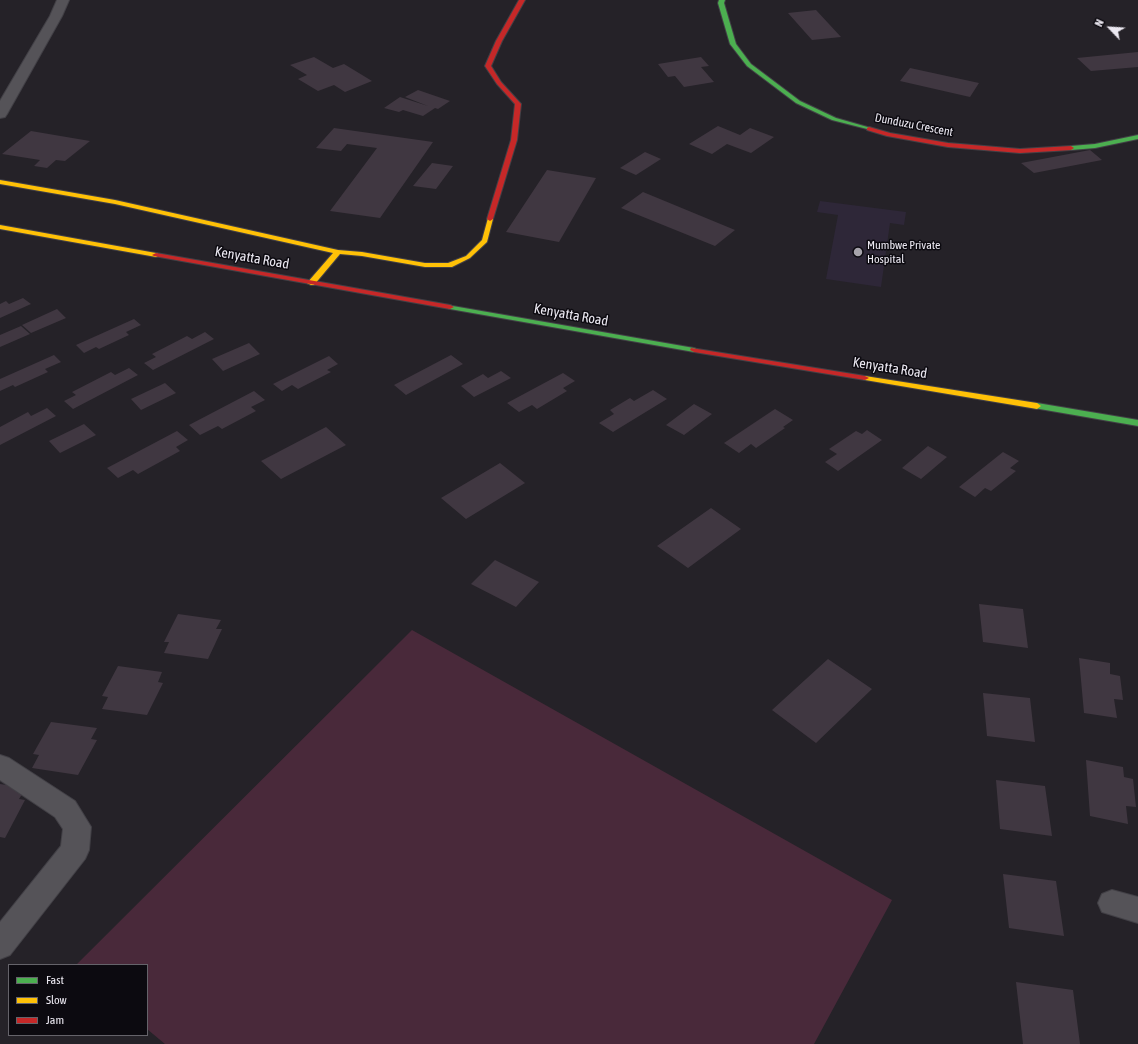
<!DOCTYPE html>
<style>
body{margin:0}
#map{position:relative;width:1138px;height:1044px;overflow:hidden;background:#252228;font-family:"Asap Condensed",sans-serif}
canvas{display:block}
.legend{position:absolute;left:8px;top:964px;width:140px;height:72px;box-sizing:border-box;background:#0c0a10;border:1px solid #65636a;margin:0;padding:5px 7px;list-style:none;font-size:12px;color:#ebe8f1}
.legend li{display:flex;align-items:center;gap:8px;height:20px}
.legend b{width:20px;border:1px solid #65636a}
.north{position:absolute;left:1090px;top:8px;width:40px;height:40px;-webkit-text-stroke:3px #0c0a10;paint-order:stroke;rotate:295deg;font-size:11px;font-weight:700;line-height:16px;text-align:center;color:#ebe8f1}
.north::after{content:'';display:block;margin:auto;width:14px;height:18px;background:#ebe8f1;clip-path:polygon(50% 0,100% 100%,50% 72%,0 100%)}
</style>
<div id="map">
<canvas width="1138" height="1044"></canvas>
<ul class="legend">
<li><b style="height:5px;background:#4caf50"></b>Fast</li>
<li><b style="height:5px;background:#ffc107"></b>Slow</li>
<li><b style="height:5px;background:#c62828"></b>Jam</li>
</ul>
<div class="north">N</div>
</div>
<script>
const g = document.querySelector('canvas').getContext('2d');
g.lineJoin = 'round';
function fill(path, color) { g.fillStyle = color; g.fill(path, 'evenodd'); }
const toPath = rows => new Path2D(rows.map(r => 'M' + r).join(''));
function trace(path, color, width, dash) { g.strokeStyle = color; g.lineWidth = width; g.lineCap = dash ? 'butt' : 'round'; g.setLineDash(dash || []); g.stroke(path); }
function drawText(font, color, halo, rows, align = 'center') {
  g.font = font + ' "Asap Condensed",sans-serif'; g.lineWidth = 3; g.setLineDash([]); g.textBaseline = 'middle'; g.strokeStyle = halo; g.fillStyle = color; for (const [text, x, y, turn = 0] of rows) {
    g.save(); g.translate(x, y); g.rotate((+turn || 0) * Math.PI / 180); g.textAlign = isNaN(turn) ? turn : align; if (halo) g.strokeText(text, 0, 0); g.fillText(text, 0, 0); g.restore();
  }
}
const built = toPath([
 [820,201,906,212,904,225,890,223,881,287,826,279,838,215,817,212]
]);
const green = toPath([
 [412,630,892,900,814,1044,165,1044,147,1029,147,965,76,965]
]);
const building = toPath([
 [816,10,841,37,812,40,788,13],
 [1138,52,1138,67,1091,71,1077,58],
 [314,57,333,68,344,64,372,81,345,92,334,85,318,91,298,79,307,75,290,65],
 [701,57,709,66,701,67,714,82,684,87,675,76,668,77,658,64],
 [910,68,979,83,970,97,900,81],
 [418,90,450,101,438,109,435,108,423,116,403,110,399,112,384,108,400,97,428,106,405,97],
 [718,126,740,135,750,128,774,137,751,153,727,144,712,154,689,144],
 [334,128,433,142,380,218,330,211,377,148,347,144,341,151,316,148],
 [31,131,90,141,65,161,56,160,47,168,34,166,40,160,2,154],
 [1090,150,1102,160,1034,173,1021,163],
 [645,152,661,159,636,175,620,168],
 [432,163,453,166,436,189,413,186],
 [547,170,596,178,559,242,506,232],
 [643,192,735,230,715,246,621,208],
 [23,298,31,304,0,318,0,304,6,301,9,304],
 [57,309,66,318,31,333,22,325],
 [134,319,141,325,126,332,129,335,99,349,96,347,84,353,76,345],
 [21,326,30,334,0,347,0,335],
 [205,332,214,339,153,370,144,363,156,357,152,354,187,336,192,339],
 [249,343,260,354,223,371,212,359],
 [54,355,61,362,45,369,48,372,15,387,13,385,0,391,0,379],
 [451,355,463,364,406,395,394,385],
 [329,356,338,364,327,370,331,372,298,389,292,385,282,391,273,384],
 [129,368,138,375,73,409,64,401,76,395,72,392,111,372,115,375],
 [501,371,511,378,474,397,461,386,483,374,488,378],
 [563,373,575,381,563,388,567,391,537,409,532,405,519,412,507,403],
 [165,383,176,393,141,410,131,399],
 [653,390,667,399,613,432,599,423,614,414,610,410,630,398,634,401],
 [254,391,265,400,251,407,256,411,222,429,218,426,200,435,189,425],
 [694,404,712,414,684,435,666,425],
 [47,408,56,416,0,445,0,427,28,412,31,416],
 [775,409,793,420,783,427,785,428,756,448,751,444,739,453,724,443],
 [84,424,96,435,60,453,49,441],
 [326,427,346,445,281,479,261,461],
 [867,430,882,440,838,471,825,462,837,454,829,449,856,431,862,434],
 [177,431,188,440,176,447,180,451,138,474,133,470,118,478,107,468],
 [928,446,947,457,921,479,902,468],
 [1003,452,1019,461,1010,468,1016,471,991,491,985,488,975,497,959,487],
 [500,463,525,483,466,519,441,498],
 [711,508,741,529,688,568,657,546],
 [495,560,539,582,516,607,471,584],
 [979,604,1023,609,1028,648,983,642],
 [178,614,221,620,216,629,222,629,208,659,164,653,169,642,164,642],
 [1079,658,1110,663,1110,674,1120,676,1123,700,1114,699,1117,718,1084,713],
 [828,659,872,689,816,743,772,710],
 [118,666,162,672,158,682,163,683,147,715,102,709,108,697,102,696],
 [983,693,1030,698,1035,742,987,736],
 [51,722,97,728,91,739,97,740,78,775,32,768,39,755,33,754],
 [1086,760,1123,767,1124,777,1133,779,1136,807,1126,806,1128,824,1090,816],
 [996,780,1045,786,1052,836,1000,829],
 [0,784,26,788,19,799,25,800,5,838,0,837],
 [1003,874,1056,881,1064,936,1009,928],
 [1016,982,1073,990,1080,1044,1023,1044]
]);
const lane = toPath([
 [0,755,9,758,75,801,91,827,89,850,85,859,10,955,0,959,0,922,61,846,63,829,55,817,0,780,0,755],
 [1112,890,1138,897,1138,923,1102,912,1098,903,1102,894,1112,890]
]);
const street = toPath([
 [57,0,69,0,62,16,7,114,5,117,0,118,0,101,50,16,57,0]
]);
const fast = toPath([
 [719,0,725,0,724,3,736,44,751,64,800,101,836,118,871,128,871,130,832,120,796,103,747,66,730,44,718,3,719,0],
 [1138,135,1138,139,1095,148,1071,150,1068,148,1071,146,1095,144,1138,135],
 [447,305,694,348,698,350,694,352,450,309,446,307,447,305],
 [1037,403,1138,420,1138,426,1034,408,1033,406,1037,403]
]);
const slow = toPath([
 [0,180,115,200,338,250,362,252,425,263,448,263,466,256,482,240,488,218,490,217,493,219,487,242,470,258,452,267,425,267,362,256,340,254,314,285,311,285,307,283,333,253,115,204,0,184,0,180],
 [0,225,156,253,160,255,156,257,0,229,0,225],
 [862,376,865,376,1037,403,1041,406,1037,409,865,380,861,378,862,376]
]);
const jam = toPath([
 [519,0,525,0,502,41,491,66,501,82,521,104,517,140,493,219,490,221,487,219,511,140,515,104,497,84,485,66,496,41,519,0],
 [869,127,890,133,948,143,1020,149,1071,146,1074,148,1071,150,1020,153,948,147,887,136,867,130,867,128,869,127],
 [156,253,450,305,454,307,450,309,154,256,152,255,156,253],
 [691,348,865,376,869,378,865,380,694,352,690,350,691,348]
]);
const markers = [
 [858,252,5,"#a6a3ab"]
];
const farStreetnames = [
 ["Dunduzu Crescent",914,125,11]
];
const farPoinames = [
 ["Mumbwe Private",867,245],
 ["Hospital",867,259]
];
const streetNames = [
 ["Kenyatta Road",252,258,10],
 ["Kenyatta Road",571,315,10],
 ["Kenyatta Road",890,368,9]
];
fill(built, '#2e2738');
fill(green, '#49293a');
fill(building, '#403741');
trace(lane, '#424046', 2);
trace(street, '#424046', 2);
trace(fast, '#424046', 2);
trace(slow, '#424046', 2);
trace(jam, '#424046', 2);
fill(lane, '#555358');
fill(street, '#555358');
fill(fast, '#4caf50');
fill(slow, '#ffc107');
fill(jam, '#c62828');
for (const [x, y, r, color] of markers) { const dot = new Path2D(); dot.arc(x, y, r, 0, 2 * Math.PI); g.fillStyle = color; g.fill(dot); trace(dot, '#0c0a10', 1.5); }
drawText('12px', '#ebe8f1', '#0c0a10', farStreetnames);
drawText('12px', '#ebe8f1', '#0c0a10', farPoinames, 'left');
drawText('14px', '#ebe8f1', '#0c0a10', streetNames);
</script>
